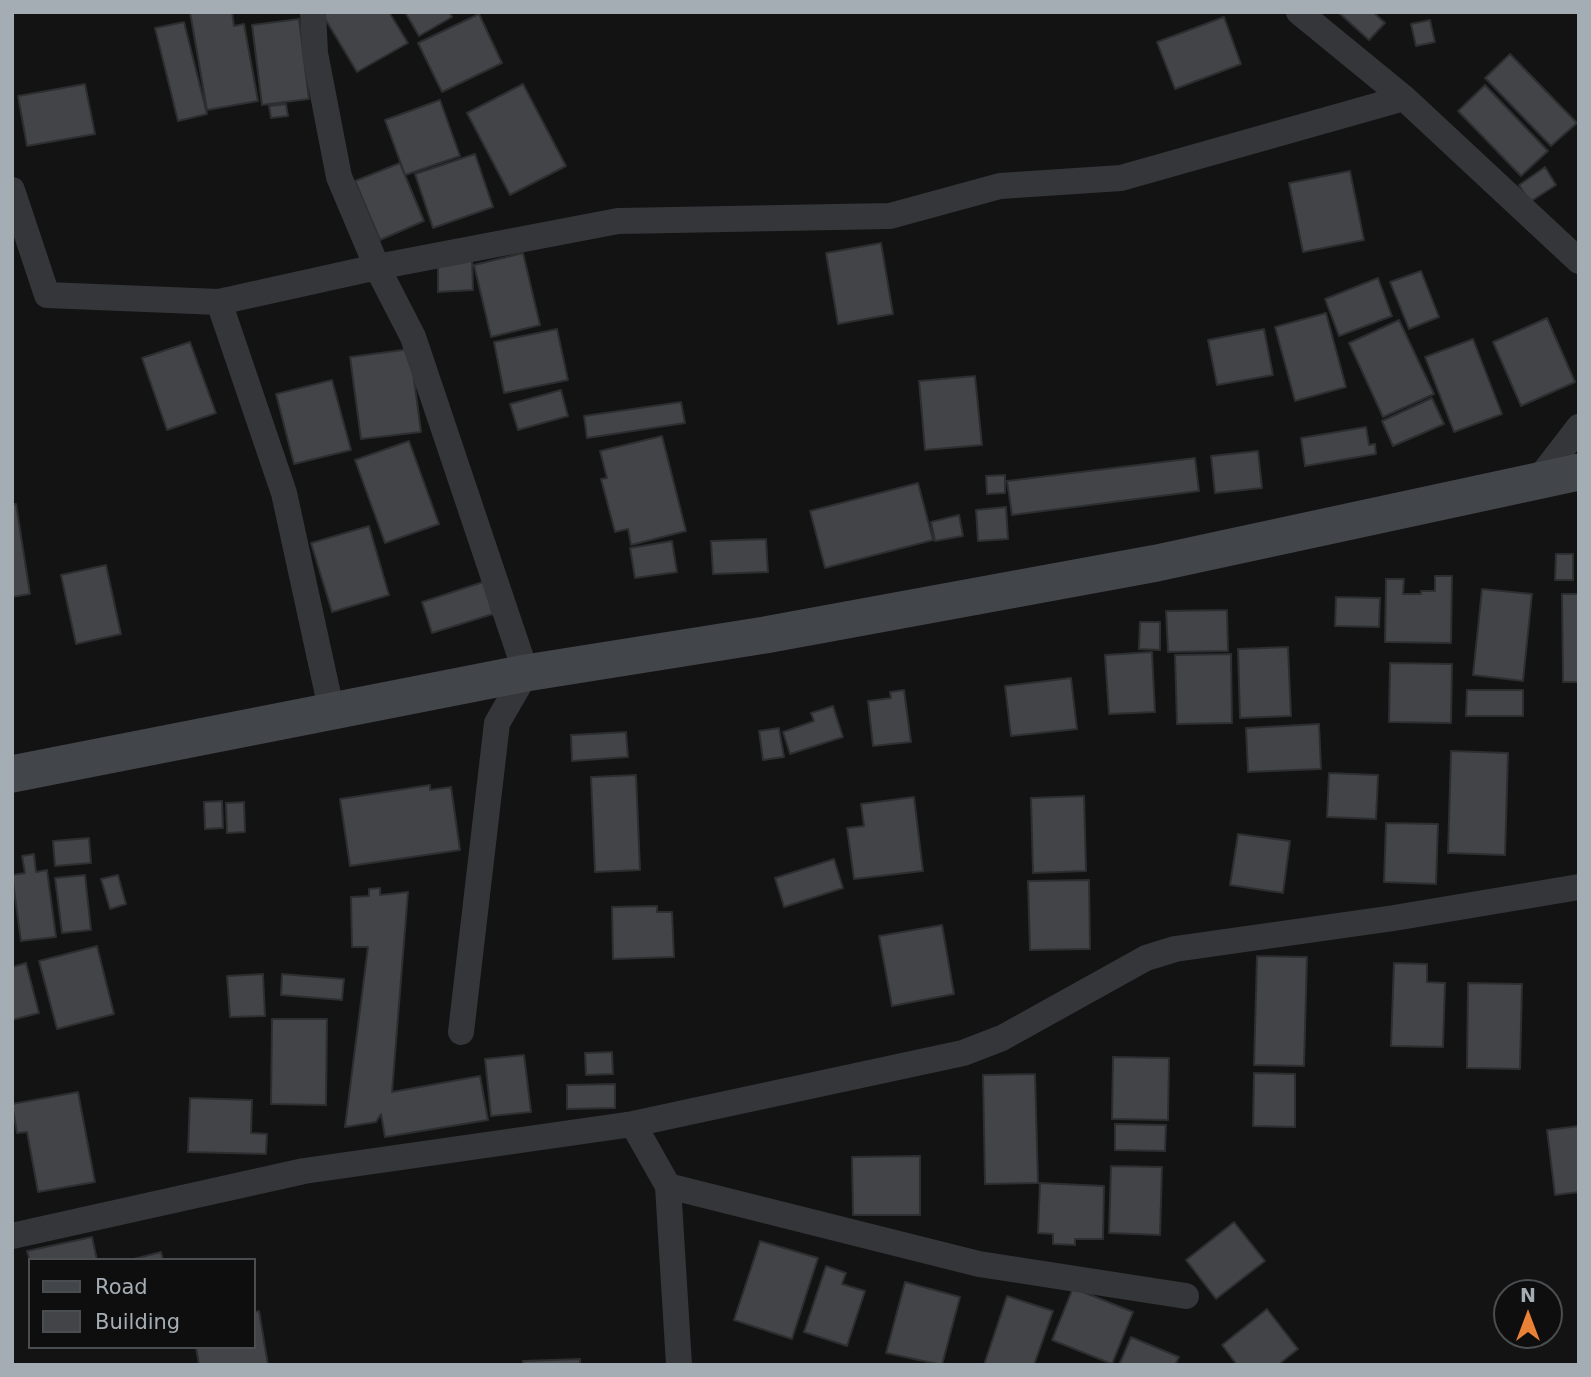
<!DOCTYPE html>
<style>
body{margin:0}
#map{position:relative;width:1591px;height:1377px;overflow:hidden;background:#131314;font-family:"DejaVu Sans",sans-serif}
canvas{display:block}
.frame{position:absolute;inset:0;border:14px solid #a5adb4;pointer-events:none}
.legend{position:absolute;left:28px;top:1258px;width:228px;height:91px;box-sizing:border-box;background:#0e0e0f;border:2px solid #4a4e51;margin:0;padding:9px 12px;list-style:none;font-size:21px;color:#a5adb4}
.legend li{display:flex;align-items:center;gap:14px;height:35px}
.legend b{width:35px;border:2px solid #4a4e51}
.north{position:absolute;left:1493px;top:1279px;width:70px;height:70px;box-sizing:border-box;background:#0e0e0f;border:2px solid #4a4e51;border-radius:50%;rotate:0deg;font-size:19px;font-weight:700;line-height:28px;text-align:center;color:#a5adb4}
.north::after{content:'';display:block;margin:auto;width:24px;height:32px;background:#e98136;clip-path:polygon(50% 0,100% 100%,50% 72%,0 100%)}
</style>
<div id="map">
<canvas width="1591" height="1377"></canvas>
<div class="frame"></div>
<ul class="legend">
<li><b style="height:9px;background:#424549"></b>Road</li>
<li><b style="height:19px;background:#424447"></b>Building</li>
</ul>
<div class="north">N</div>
</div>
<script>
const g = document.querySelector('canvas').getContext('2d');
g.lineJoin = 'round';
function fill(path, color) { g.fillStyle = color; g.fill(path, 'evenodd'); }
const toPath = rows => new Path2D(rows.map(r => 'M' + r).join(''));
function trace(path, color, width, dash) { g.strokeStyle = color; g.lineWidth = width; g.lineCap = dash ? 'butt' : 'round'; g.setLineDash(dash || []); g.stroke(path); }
const building = toPath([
 [190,12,232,12,234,26,244,24,258,101,207,110,190,12],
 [321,12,389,12,408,43,357,72,321,12],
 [405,12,449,12,452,17,419,36,405,12],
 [1338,12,1373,12,1385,23,1369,40,1338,12],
 [479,14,502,63,442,92,418,43,479,14],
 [1224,17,1241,64,1175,89,1157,42,1224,17],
 [299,19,309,99,262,105,252,25,299,19],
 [1430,20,1435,42,1416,46,1411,24,1430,20],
 [184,22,207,114,178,121,155,28,184,22],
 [1510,54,1577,123,1551,146,1485,78,1510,54],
 [85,84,95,134,27,146,18,96,85,84],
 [523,84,566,166,510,195,467,113,523,84],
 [1485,85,1548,151,1521,176,1458,111,1485,85],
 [440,100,460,156,405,175,385,120,440,100],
 [286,104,288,116,271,118,269,106,286,104],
 [475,154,493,207,433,228,415,174,475,154],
 [400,163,424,221,380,240,355,181,400,163],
 [1545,167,1556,185,1530,202,1519,185,1545,167],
 [1350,171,1364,240,1303,252,1289,183,1350,171],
 [881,243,893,314,838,324,826,253,881,243],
 [523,253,540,325,491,337,474,265,523,253],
 [472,259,473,290,438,292,438,260,472,259],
 [1421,271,1439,317,1409,329,1390,282,1421,271],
 [1378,278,1392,316,1339,336,1325,299,1378,278],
 [1326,313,1346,387,1295,401,1275,327,1326,313],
 [1547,318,1575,382,1521,406,1493,342,1547,318],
 [1399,320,1434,394,1383,417,1349,343,1399,320],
 [557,329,568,380,504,393,494,342,557,329],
 [1264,329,1273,375,1217,385,1208,340,1264,329],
 [1473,339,1502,414,1454,432,1425,357,1473,339],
 [190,342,216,413,167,430,142,358,190,342],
 [410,349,421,432,361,439,350,357,410,349],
 [975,376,982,445,925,450,919,381,975,376],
 [332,380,351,450,294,464,276,394,332,380],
 [561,390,568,416,518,430,510,404,561,390],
 [1432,398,1444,424,1393,446,1382,421,1432,398],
 [681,402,685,423,587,438,584,416,681,402],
 [1366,427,1369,445,1375,444,1376,454,1305,466,1301,438,1366,427],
 [662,436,686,531,631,545,628,529,615,532,601,479,607,478,600,451,662,436],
 [409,441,439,524,385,543,355,460,409,441],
 [1258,451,1262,488,1215,493,1211,456,1258,451],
 [1195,458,1199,491,1012,515,1007,481,1195,458],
 [1005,475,1005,493,987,494,986,476,1005,475],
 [918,483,933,540,825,568,810,511,918,483],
 [12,504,16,504,30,594,12,597,12,504],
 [1006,507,1008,539,978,541,976,510,1006,507],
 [959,515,963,536,935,541,931,522,959,515],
 [369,526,389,595,332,612,311,543,369,526],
 [766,539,768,572,713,574,711,541,766,539],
 [672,541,677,572,635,578,630,548,672,541],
 [1556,554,1573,554,1573,580,1555,580,1556,554],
 [106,565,121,634,76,644,61,575,106,565],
 [1435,576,1452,576,1451,643,1385,642,1386,579,1404,579,1403,594,1421,594,1421,591,1435,591,1435,576],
 [483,582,493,614,432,633,422,602,483,582],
 [1482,589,1532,594,1523,681,1473,675,1482,589],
 [1562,594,1579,594,1579,682,1563,682,1562,594],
 [1336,597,1380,598,1379,627,1335,626,1336,597],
 [1227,610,1228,651,1168,652,1166,611,1227,610],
 [1140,622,1160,622,1160,650,1139,649,1140,622],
 [1288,647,1291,716,1240,718,1238,649,1288,647],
 [1152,652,1155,712,1109,714,1105,655,1152,652],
 [1231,654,1232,723,1177,724,1175,655,1231,654],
 [1390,663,1452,664,1451,723,1389,722,1390,663],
 [1071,678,1077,729,1011,736,1005,686,1071,678],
 [904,690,911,742,873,746,868,701,891,698,890,692,904,690],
 [1467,690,1523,690,1523,716,1466,716,1467,690],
 [833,706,843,737,790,754,783,732,814,721,811,713,833,706],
 [1319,724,1321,769,1248,772,1246,728,1319,724],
 [779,728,784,757,763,760,759,731,779,728],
 [626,732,628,757,572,761,571,735,626,732],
 [1451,751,1508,753,1505,855,1448,853,1451,751],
 [1329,773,1378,775,1376,819,1327,817,1329,773],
 [636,775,640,870,595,872,591,777,636,775],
 [430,785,430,790,451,787,460,850,350,866,340,799,430,785],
 [1084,796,1086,871,1033,873,1031,798,1084,796],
 [914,797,923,871,854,879,847,828,864,826,861,804,914,797],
 [222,801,223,828,205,829,204,802,222,801],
 [244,802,245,832,227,833,226,803,244,802],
 [1386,823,1438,824,1436,884,1384,882,1386,823],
 [1238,834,1290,841,1283,893,1230,885,1238,834],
 [89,838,91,863,55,866,53,841,89,838],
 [34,854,36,872,47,870,56,937,21,941,12,875,25,873,22,856,34,854],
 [834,859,843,888,784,907,775,878,834,859],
 [85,875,91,930,62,933,55,878,85,875],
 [118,875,126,904,110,909,101,879,118,875],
 [1089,880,1090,949,1030,950,1028,881,1089,880],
 [380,888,380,895,408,892,392,1092,480,1076,488,1120,385,1137,381,1114,376,1122,345,1127,368,947,352,947,351,897,369,896,369,889,380,888],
 [657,906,657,912,672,912,674,957,613,959,612,907,657,906],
 [942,925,954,994,892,1006,879,936,942,925],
 [97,946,114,1014,57,1029,39,961,97,946],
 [1257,956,1307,957,1304,1066,1254,1065,1257,956],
 [26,963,39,1013,12,1020,12,967,26,963],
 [1394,963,1427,964,1427,982,1445,983,1443,1047,1391,1046,1394,963],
 [263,974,265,1016,230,1017,227,976,263,974],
 [282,974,344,979,342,1000,281,995,282,974],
 [1468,983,1522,984,1520,1069,1467,1068,1468,983],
 [272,1019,327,1019,326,1105,271,1104,272,1019],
 [612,1052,613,1074,586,1075,585,1053,612,1052],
 [524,1055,531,1112,491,1116,485,1059,524,1055],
 [1113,1057,1169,1058,1168,1120,1112,1119,1113,1057],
 [1254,1073,1295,1074,1295,1127,1253,1126,1254,1073],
 [1035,1074,1038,1183,985,1184,983,1075,1035,1074],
 [615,1084,615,1108,567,1109,567,1085,615,1084],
 [78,1092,95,1182,38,1192,27,1132,17,1133,12,1104,78,1092],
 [190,1098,252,1100,251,1133,267,1134,266,1154,188,1152,190,1098],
 [1115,1124,1166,1125,1165,1151,1115,1150,1115,1124],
 [1579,1126,1579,1192,1555,1195,1547,1130,1579,1126],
 [920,1156,920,1215,853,1215,852,1157,920,1156],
 [1111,1166,1162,1167,1160,1235,1109,1233,1111,1166],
 [1040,1183,1104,1186,1103,1239,1075,1239,1075,1245,1053,1244,1053,1234,1038,1233,1040,1183],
 [1234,1222,1265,1261,1216,1299,1186,1260,1234,1222],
 [92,1237,97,1260,30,1262,27,1251,92,1237],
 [760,1241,818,1258,792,1339,734,1320,760,1241],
 [161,1252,163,1260,130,1260,161,1252],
 [826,1266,846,1273,842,1284,865,1291,847,1346,804,1332,826,1266],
 [905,1282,960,1297,942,1365,886,1353,905,1282],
 [1073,1288,1133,1312,1112,1364,1052,1340,1073,1288],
 [1007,1296,1053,1311,1034,1365,984,1365,1007,1296],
 [1267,1309,1298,1349,1278,1365,1237,1365,1222,1345,1267,1309],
 [259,1311,268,1365,199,1365,196,1347,254,1347,254,1312,259,1311],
 [1131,1337,1179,1357,1175,1365,1119,1365,1131,1337],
 [580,1359,580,1365,523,1365,523,1361,580,1359]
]);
const street = toPath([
 [313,12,315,53,339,177,377,267,413,337,526,673,497,723,461,1032],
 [1299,12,1404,98,1579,261],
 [12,190,47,295,219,302,377,267,618,221,890,216,1000,186,1121,178,1404,98],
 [219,302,284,493,332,713],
 [1539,479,1579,427],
 [633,1124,668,1186,679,1365],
 [668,1186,979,1264,1186,1296],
 [12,1236,304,1171,633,1124,963,1053,1002,1038,1146,958,1175,949,1394,918,1579,887]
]);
const secondary = toPath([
 [12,774,526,673,765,635,1157,563,1579,472]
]);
fill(building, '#424447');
trace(building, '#2d2e30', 2);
trace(street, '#343639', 26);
trace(secondary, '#424549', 37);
</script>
